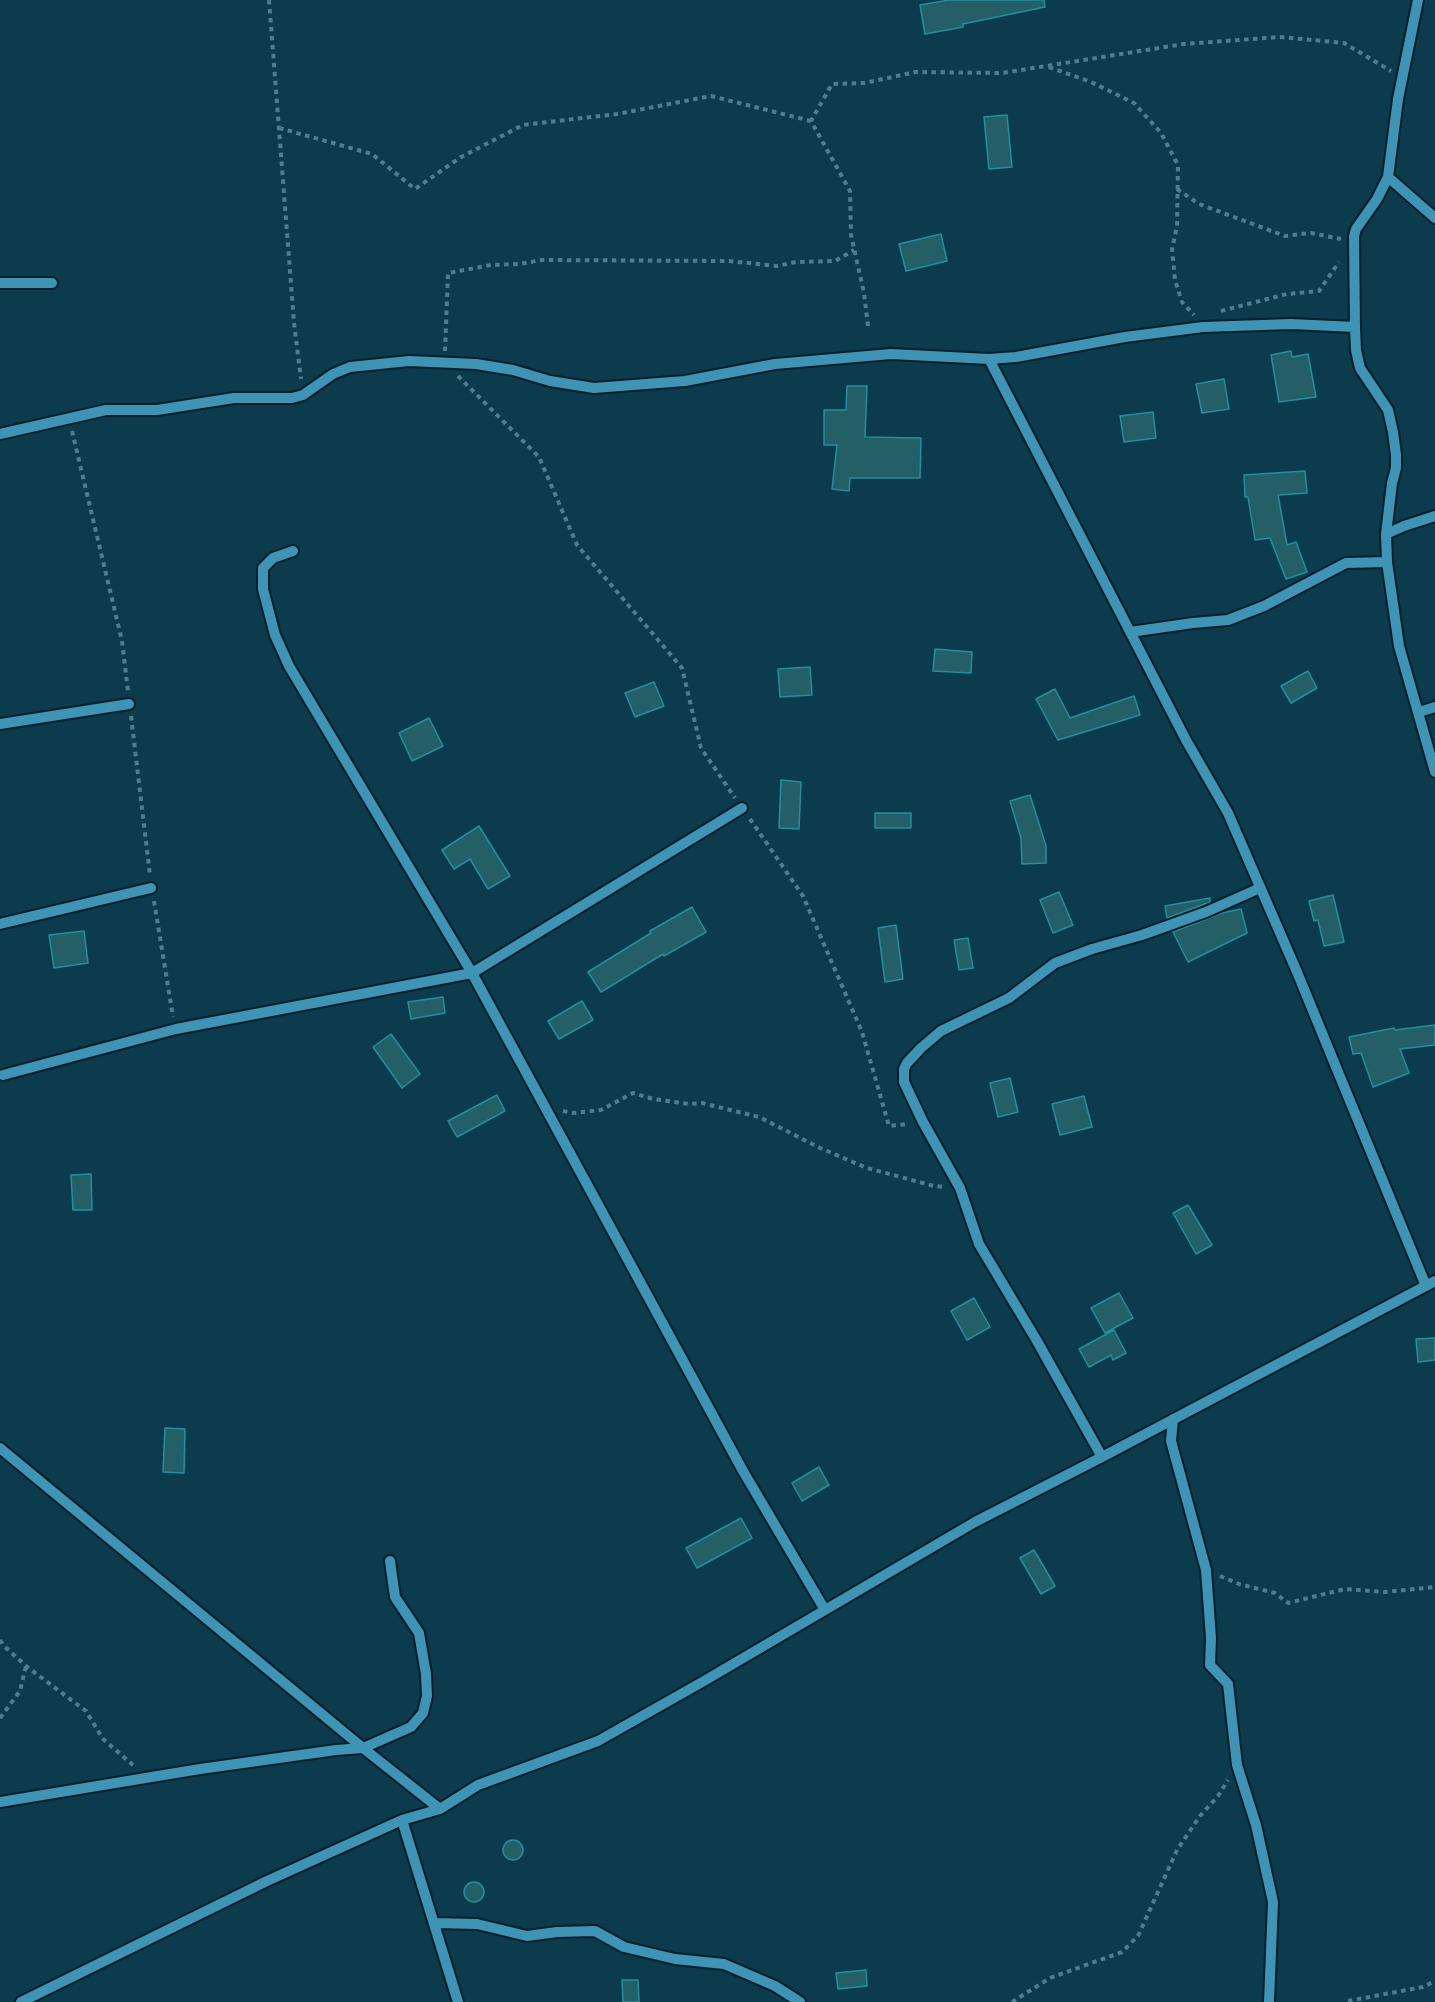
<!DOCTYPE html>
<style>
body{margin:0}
canvas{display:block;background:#0c3b4d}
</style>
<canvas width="1435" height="2002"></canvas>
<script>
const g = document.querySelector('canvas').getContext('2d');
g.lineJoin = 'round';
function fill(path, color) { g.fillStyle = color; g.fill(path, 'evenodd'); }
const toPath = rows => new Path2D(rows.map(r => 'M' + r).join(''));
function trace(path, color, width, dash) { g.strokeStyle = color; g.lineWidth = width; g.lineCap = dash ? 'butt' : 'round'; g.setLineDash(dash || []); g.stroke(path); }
const building = toPath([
 [949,0,1044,0,1045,7,963,24,963,27,925,34,920,5,949,0],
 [1007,115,1012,167,989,169,984,117,1007,115],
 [941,234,947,261,906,271,899,244,941,234],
 [1291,351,1292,357,1308,354,1316,397,1279,402,1271,355,1291,351],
 [1224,379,1229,409,1202,413,1196,384,1224,379],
 [847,386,867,386,865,437,921,438,920,478,850,478,849,491,832,489,837,445,824,445,824,410,846,410,847,386],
 [1153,412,1156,438,1124,442,1120,416,1153,412],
 [1305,471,1307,493,1278,495,1287,545,1296,542,1307,572,1286,579,1270,538,1255,540,1248,497,1245,497,1244,475,1305,471],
 [935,649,972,652,971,673,933,671,935,649],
 [810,667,812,695,780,697,778,669,810,667],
 [1308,671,1317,688,1291,703,1281,686,1308,671],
 [654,682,664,706,635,717,625,693,654,682],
 [1055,689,1070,718,1134,696,1140,715,1058,740,1036,699,1055,689],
 [429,718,443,746,412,761,399,733,429,718],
 [781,780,801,782,799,829,779,828,781,780],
 [1030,795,1046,846,1046,863,1022,864,1021,838,1010,801,1030,795],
 [875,813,911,813,911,828,875,828,875,813],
 [479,826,510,876,488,889,470,859,454,869,442,850,479,826],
 [1059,892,1073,925,1053,933,1040,900,1059,892],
 [1333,895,1344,942,1324,946,1318,920,1314,921,1309,901,1333,895],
 [1210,898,1210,902,1167,918,1165,906,1210,898],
 [692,907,706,932,664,956,663,954,601,992,588,972,651,933,650,931,692,907],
 [1241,909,1247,933,1188,962,1173,932,1222,913,1241,909],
 [896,925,903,979,885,982,878,928,896,925],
 [84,931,88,963,54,968,49,935,84,931],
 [968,938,973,968,959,970,954,940,968,938],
 [443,997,445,1013,411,1019,408,1002,443,997],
 [582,1001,593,1020,559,1039,548,1021,582,1001],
 [1435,1025,1435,1045,1400,1049,1409,1073,1373,1087,1361,1053,1353,1054,1349,1037,1394,1028,1395,1030,1435,1025],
 [391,1034,420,1074,402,1088,373,1047,391,1034],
 [1010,1078,1018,1112,998,1117,990,1083,1010,1078],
 [497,1095,505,1111,457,1137,448,1121,497,1095],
 [1084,1096,1092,1127,1060,1135,1052,1104,1084,1096],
 [91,1174,92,1210,73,1210,71,1175,91,1174],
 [1188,1205,1212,1245,1196,1254,1173,1213,1188,1205],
 [1119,1293,1133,1318,1105,1333,1091,1308,1119,1293],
 [974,1298,990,1327,967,1340,951,1311,974,1298],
 [1114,1330,1126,1353,1113,1360,1111,1355,1089,1367,1079,1349,1114,1330],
 [1435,1338,1435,1360,1418,1362,1416,1339,1435,1338],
 [165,1428,185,1429,184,1473,163,1472,165,1428],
 [819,1467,829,1485,802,1501,792,1483,819,1467],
 [741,1518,752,1538,697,1568,686,1548,741,1518],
 [1034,1550,1055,1586,1041,1594,1020,1558,1034,1550],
 '503 1850a10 10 0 1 1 20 0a10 10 0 1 1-20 0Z',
 '464 1892a10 10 0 1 1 20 0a10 10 0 1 1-20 0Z',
 [866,1970,867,1986,838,1989,836,1973,866,1970],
 [622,1980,638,1980,639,2002,623,2002,622,1980]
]);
const path = toPath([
 [269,0,294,323,301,379],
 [1049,67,1091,82,1134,103,1161,133,1178,165,1177,226,1172,249,1175,280,1182,302,1194,315],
 [279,128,372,154,415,189,461,157,523,125,617,114,711,96,811,121],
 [1177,189,1199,204,1285,236,1311,233,1341,239],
 [1221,311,1287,294,1319,291,1339,262],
 [868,326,864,293,851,235,850,191,811,121,832,84,864,83,916,72,1002,73,1184,44,1280,37,1344,43,1391,71],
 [445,351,448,273,491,265,519,264,542,260,729,261,777,266,796,262,835,261,854,250],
 [458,376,539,457,577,545,682,668,701,748,735,798],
 [72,431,122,641,128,691],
 [131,716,150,875],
 [750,819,803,896,862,1032,889,1126,908,1124],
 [154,901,173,1017],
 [563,1111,573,1113,601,1110,633,1093,653,1099,689,1104,702,1103,759,1117,820,1148,867,1168,934,1186,944,1187],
 [1220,1576,1239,1584,1275,1593,1288,1603,1345,1589,1384,1592,1435,1587],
 [0,1640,4,1646,26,1666,86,1711,103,1739,133,1765],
 [0,1718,20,1691,26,1666],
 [1348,2001,1423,1987,1435,1981],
 [1012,2002,1050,1978,1122,1952,1138,1936,1177,1850,1200,1816,1218,1796,1228,1780]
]);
const minor = toPath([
 [1418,0,1398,99,1388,177,1377,199,1356,229,1354,236,1355,327,1356,350,1360,368,1388,410,1393,432,1396,455,1396,468,1392,483,1386,534,1387,562,1399,646,1435,772],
 [1388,177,1435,218],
 [0,283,52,283],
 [989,359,1186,740,1228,813,1297,972,1426,1286],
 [0,434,106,410,157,410,234,398,292,398,303,395,333,374,350,367,409,361,476,364,513,370,550,381,594,388,685,381,775,364,891,354,989,359,1016,357,1125,337,1203,327,1291,324,1355,327],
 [1386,534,1404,526,1435,516],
 [293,551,273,558,263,568,263,589,275,635,289,666,472,973,743,1471,825,1610],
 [1130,632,1193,623,1228,620,1264,606,1346,563,1387,562],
 [1419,712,1435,707],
 [0,724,129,704],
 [0,924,151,888],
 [3,1075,176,1029,472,973,742,808],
 [1173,1419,1171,1441,1206,1570,1211,1638,1210,1665,1228,1684,1237,1765,1256,1825,1273,1902,1269,2002],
 [0,1448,363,1748,440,1809],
 [1102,1457,1037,1341,979,1244,960,1188,923,1122,904,1082,904,1069,907,1063,921,1048,941,1031,1009,998,1055,963,1092,949,1142,935,1206,912,1260,888],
 [0,1802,200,1769,336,1750,363,1748,411,1727,423,1713,427,1696,426,1674,419,1633,395,1597,390,1561],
 [402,1820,458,2002],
 [434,1923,477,1924,527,1936,557,1932,595,1931,624,1947,675,1959,724,1964,775,1986,800,2002],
 [21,2002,267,1881,402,1820,440,1809,478,1785,598,1741,704,1681,975,1522,1102,1457,1435,1281]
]);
fill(building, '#245f67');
trace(building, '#21909e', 1.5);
trace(minor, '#06202b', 14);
trace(path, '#517c8e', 4, [4.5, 4.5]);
trace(minor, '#3f93b5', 10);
</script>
